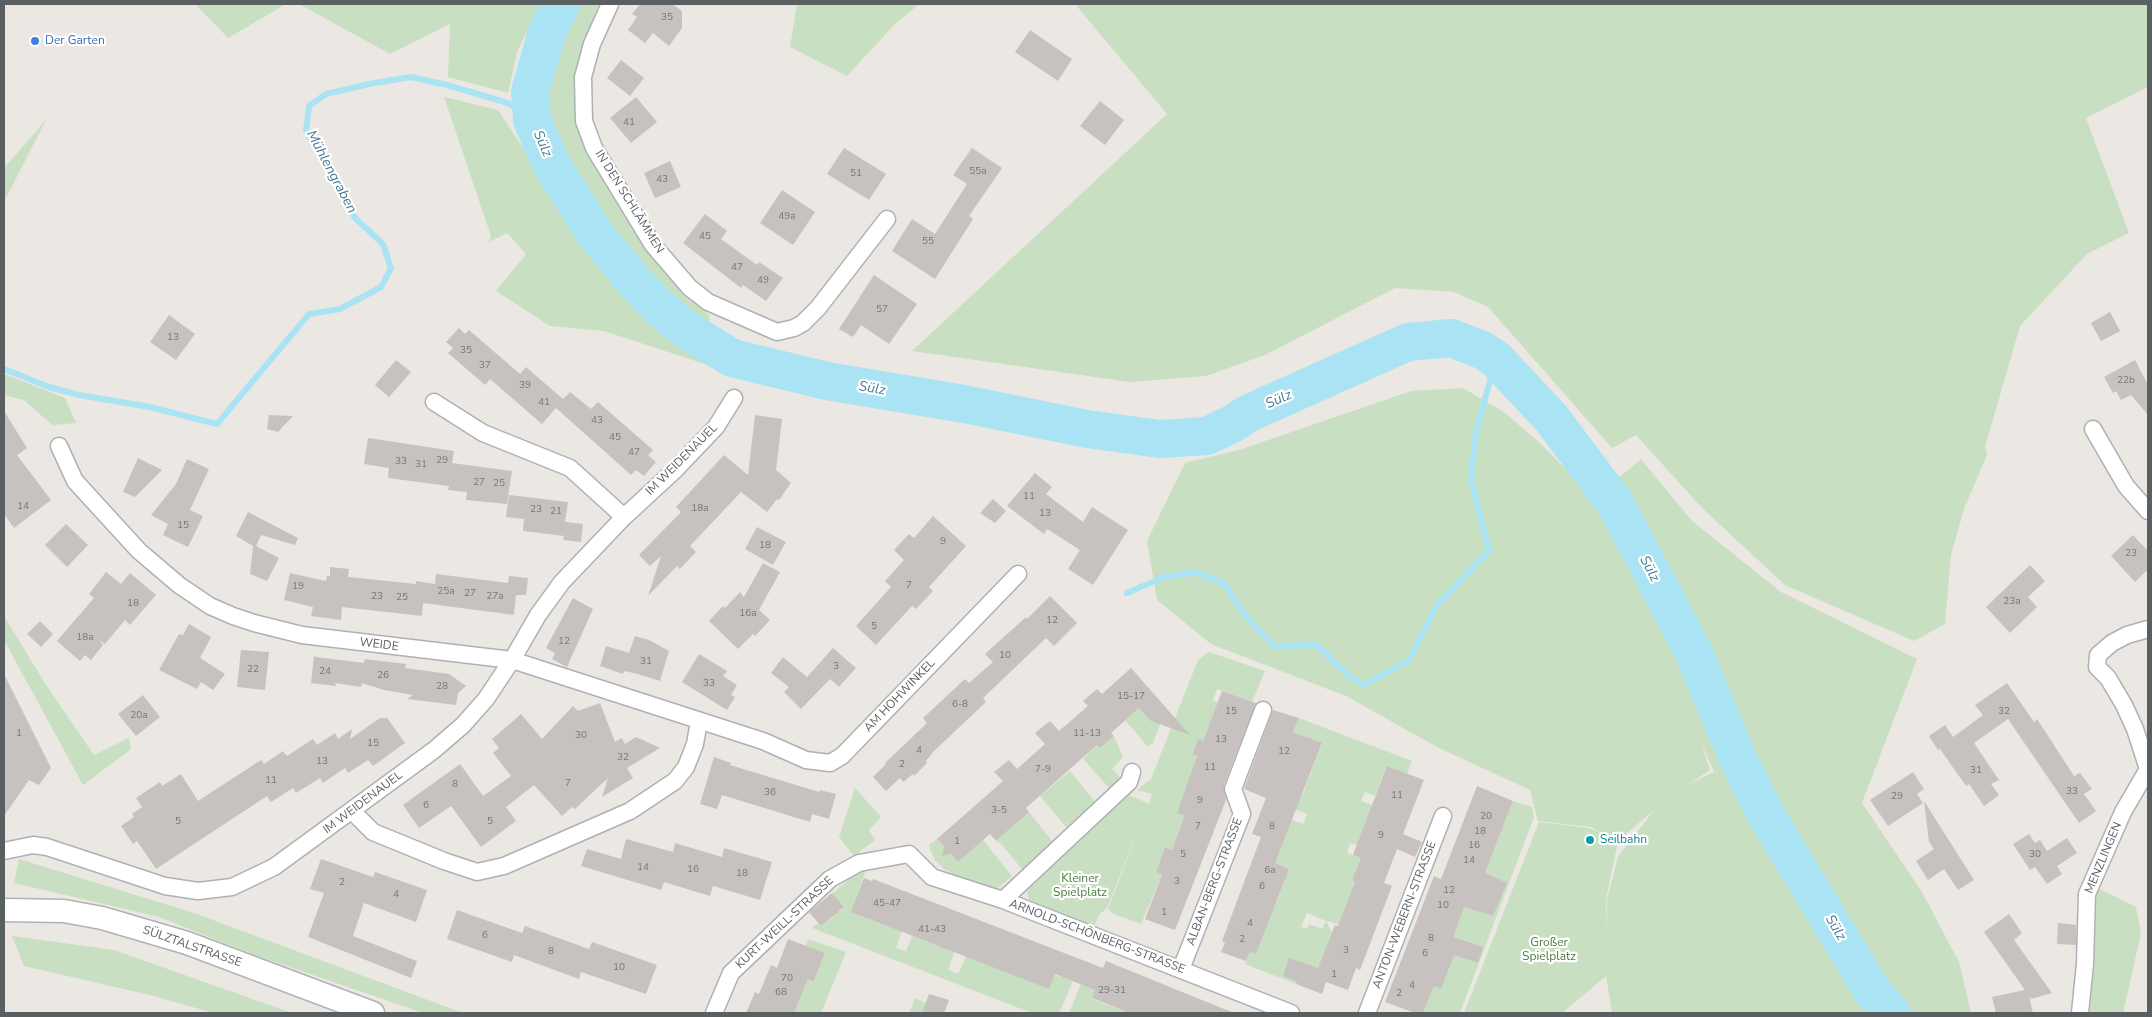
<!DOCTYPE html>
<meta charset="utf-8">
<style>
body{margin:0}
#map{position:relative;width:2152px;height:1017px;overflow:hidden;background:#ebe7e2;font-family:"Nunito Sans",sans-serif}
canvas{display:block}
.frame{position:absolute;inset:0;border:5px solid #5a5f61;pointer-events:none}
</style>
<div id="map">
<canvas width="2152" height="1017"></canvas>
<div class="frame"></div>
</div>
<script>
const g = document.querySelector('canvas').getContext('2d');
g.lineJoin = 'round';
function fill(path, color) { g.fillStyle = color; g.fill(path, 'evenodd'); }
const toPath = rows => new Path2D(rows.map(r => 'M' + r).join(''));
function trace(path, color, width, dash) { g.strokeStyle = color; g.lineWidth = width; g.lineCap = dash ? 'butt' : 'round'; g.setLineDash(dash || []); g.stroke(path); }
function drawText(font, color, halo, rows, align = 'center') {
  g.font = font + ' "Nunito Sans",sans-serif'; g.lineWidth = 4.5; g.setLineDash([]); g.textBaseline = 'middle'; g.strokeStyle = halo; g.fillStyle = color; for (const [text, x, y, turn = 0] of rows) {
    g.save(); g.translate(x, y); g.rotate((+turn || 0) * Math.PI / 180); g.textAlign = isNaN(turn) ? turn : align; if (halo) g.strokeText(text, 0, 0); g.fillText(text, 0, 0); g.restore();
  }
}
const green = toPath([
 [195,4,286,4,228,38],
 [299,4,540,4,517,52,508,93,448,77,450,24,390,54],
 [576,4,598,4,575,80,576,123,587,150,648,252,681,292,709,315,710,329,672,297,610,224,572,171,547,124,552,64],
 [797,4,919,4,894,25,847,76,790,47],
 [1075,4,2148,4,2148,87,2086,118,2129,233,2087,254,2020,326,1985,447,1987,455,1964,509,1951,555,1945,624,1914,641,1785,585,1702,508,1636,435,1612,448,1488,307,1454,292,1395,288,1265,355,1206,376,1130,382,912,351,1167,114],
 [444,97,498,110,589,247,644,314,712,353,714,367,604,331,550,326,496,291,526,254,507,233,489,242,491,236],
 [46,120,4,202,4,168],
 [4,374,65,398,76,423,52,425,24,400,4,395],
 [1463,388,1504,412,1541,444,1588,492,1615,481,1641,459,1692,521,1781,592,1917,659,1862,803,1922,892,1959,962,1971,1013,1612,1013,1606,976,1562,1013,1464,1013,1539,822,1589,828,1603,834,1591,827,1538,821,1530,790,1437,747,1346,696,1211,644,1157,600,1147,541,1185,463,1242,449,1411,391],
 [1701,742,1714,772,1689,784,1710,770],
 [1654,810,1618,857,1607,900,1606,936,1606,899,1618,841],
 [4,616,46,685,94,755,129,738,131,749,83,785,4,640],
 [1209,652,1265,671,1252,702,1217,689,1213,700,1218,702,1203,741,1198,739,1192,754,1197,757,1190,776,1193,778,1177,812,1185,815,1172,850,1165,847,1156,872,1162,875,1141,924,1114,914,1108,909,1145,812,1107,908,1099,915,1094,927,1029,900,1027,893,1030,888,1129,795,1149,804,1152,794,1137,790,1151,779,1198,660],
 [1139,708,1148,711,1160,724,1153,743,1148,747,1125,720],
 [1299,718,1412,761,1407,774,1387,766,1375,796,1365,792,1361,801,1394,813,1357,845,1350,843,1347,853,1364,859,1357,868,1352,880,1355,882,1339,924,1326,921,1332,932,1317,972,1303,967,1296,984,1245,964,1250,952,1256,954,1268,922,1261,896,1277,902,1288,869,1274,863,1292,820,1303,824,1307,814,1268,799,1273,785,1302,796,1322,744,1293,732],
 [1307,913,1326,921,1322,929,1309,924,1307,929,1301,927],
 [1114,736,1123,757,1112,769,1122,779,1111,790,1083,759,1097,745,1100,748],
 [1070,771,1095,802,1066,827,1040,796],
 [855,788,881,817,869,830,875,840,854,856,839,837],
 [1513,801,1532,807,1534,817,1460,1013,1423,1013,1434,986,1441,988,1440,968,1470,891,1481,883],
 [1029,812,1053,842,1022,869,1001,844,996,841],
 [975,830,1012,876,999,887,991,889,966,881,944,869,935,860,930,849,929,845,937,839,944,846,943,850,947,855,951,854,958,862,976,846],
 [19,859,194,913,463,1013,423,1013,255,955,159,917,14,883],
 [866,869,858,894,866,897,859,915,889,927,896,910,905,922,896,948,906,951,912,936,942,947,958,942,948,970,958,974,966,956,1063,977,1073,981,1059,1013,1032,1013,812,928,818,923,821,926,833,917,837,909,839,912,844,908,832,894,849,879],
 [2098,888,2136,907,2141,933,2123,1013,2089,1013,2095,906],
 [12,936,114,950,292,1013,209,1013,210,1012,150,995,24,966],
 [808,939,846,952,821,1013,788,1013,791,1006,796,1008,808,979,814,981,825,953,806,946],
 [1081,983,1097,984,1092,999,1121,1010,1147,1006,1143,1013,1069,1013],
 [915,998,926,1003,922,1013,909,1013]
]);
const stream = toPath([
 [4,369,49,387,79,395,150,407,217,424,309,314,340,309,381,287,391,268,383,244,355,218,306,131,309,106,326,94,374,83,411,77,447,85,508,103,532,120],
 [1127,593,1164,577,1197,572,1224,584,1245,615,1274,646,1317,645,1349,676,1364,685,1409,660,1437,605,1489,551,1471,480,1476,432,1496,359]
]);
const river = toPath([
 [561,4,547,32,530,92,532,120,551,164,596,235,632,279,660,308,685,329,732,358,827,381,964,404,1087,429,1160,439,1207,436,1232,424,1249,413,1408,342,1451,338,1482,350,1496,359,1552,419,1615,503,1693,651,1740,763,1766,815,1871,989,1891,1013]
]);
const building = toPath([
 [640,4,672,4,682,11,682,28,669,46,653,33,645,43,628,30,637,17,632,14],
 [1030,30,1072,59,1058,81,1015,52],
 [621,60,644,78,630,96,607,78],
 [636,97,657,122,631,143,610,118],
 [1100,101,1124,120,1105,145,1080,126],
 [844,148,886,174,869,200,827,174],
 [972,148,1002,168,969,216,973,219,935,279,892,251,912,219,935,234,967,184,953,175],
 [670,161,681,187,655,198,644,173],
 [782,190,815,212,793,245,760,223],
 [705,214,727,231,721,239,757,265,759,262,783,278,766,301,743,285,741,288,683,243],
 [874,275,917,304,889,344,861,325,853,337,839,329],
 [2110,312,2120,331,2101,341,2091,323],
 [169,315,195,334,176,360,150,342],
 [459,328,465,334,469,330,520,374,526,367,563,399,570,392,591,409,598,402,653,450,648,455,656,462,644,476,636,470,631,475,556,408,542,424,490,379,485,385,448,353,453,348,446,342],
 [396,360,411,372,389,397,375,385],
 [2135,360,2148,385,2148,415,2131,395,2121,400,2116,391,2113,393,2104,377],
 [4,411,27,448,17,455,51,500,14,528,4,514],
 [269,415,293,416,278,432,267,429],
 [755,415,782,419,776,470,791,483,779,500,777,499,767,512,741,492,690,546,696,552,680,569,677,566,648,596,661,556,650,566,639,555,681,512,676,507,724,455,748,475],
 [368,438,454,451,452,463,512,471,507,504,466,500,467,492,448,490,449,486,388,478,389,468,364,464],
 [138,458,162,470,135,497,123,492],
 [187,459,209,469,190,510,203,516,188,547,163,535,168,524,151,515,176,484],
 [1035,473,1052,487,1046,494,1083,522,1092,507,1128,530,1093,585,1068,569,1080,550,1047,529,1044,534,1007,506],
 [509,495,568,502,565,522,583,524,581,542,563,540,564,536,523,531,524,519,506,517],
 [993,499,1006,511,995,523,980,513],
 [248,512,298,538,295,545,261,535,256,546,279,558,267,581,250,574,253,546,236,536],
 [933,516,966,546,929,587,933,591,916,609,912,606,876,645,856,626,891,587,885,581,904,560,894,550,909,534,914,538],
 [66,524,88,545,67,567,45,545],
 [757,527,786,542,773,565,745,549],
 [2133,535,2148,551,2148,569,2135,582,2111,556],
 [763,563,780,572,759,610,770,620,755,636,753,634,738,649,709,621,723,606,725,608,740,592,744,597],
 [2030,565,2045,581,2028,597,2037,607,2010,633,1986,607],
 [330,567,349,569,348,577,416,584,416,581,435,584,436,574,508,583,509,576,528,578,526,595,516,595,514,615,423,603,422,616,342,607,341,620,311,616,313,607,284,600,290,573,326,581,327,576,330,576],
 [106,572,121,584,130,573,156,595,130,625,125,620,105,644,100,641,103,645,91,660,85,655,80,661,57,641,94,598,89,594],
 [1050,596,1077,623,1054,646,1046,638,983,698,986,702,934,751,926,761,927,763,914,776,913,774,903,782,900,778,886,791,873,777,886,764,885,763,927,723,923,718,965,679,969,683,993,662,985,654,1026,617,1027,619],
 [573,598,593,609,567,667,552,659,555,653,546,648],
 [40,621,53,634,41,647,27,634],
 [189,624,211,637,200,658,225,674,213,690,201,682,197,689,159,670,179,634,183,635],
 [635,636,649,640,669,651,660,681,638,674,624,671,623,674,600,666,606,646,629,653],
 [833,648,856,668,839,687,830,679,801,709,784,692,789,687,771,673,783,657,807,677],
 [241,650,269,652,265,690,237,687],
 [699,654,727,671,723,676,737,685,731,695,735,697,727,710,682,682],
 [314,655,316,657,364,663,365,659,406,664,405,668,449,674,466,686,458,693,456,705,407,699,413,695,384,690,362,683,361,687,335,683,336,686,311,683],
 [1131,668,1190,735,1151,721,1139,708,1111,733,1114,736,1100,748,1097,745,1026,808,1029,812,996,841,990,834,958,862,951,854,942,856,944,846,937,839,1003,781,994,772,1009,760,1017,769,1045,744,1035,733,1050,721,1059,731,1088,706,1083,701,1097,689,1102,694],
 [4,674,51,768,39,785,29,780,4,816],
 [2007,683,2034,722,2037,719,2074,776,2080,773,2092,789,2084,794,2096,811,2079,823,2008,719,1974,743,1999,780,1991,784,1999,795,1984,806,1969,784,1966,786,1940,749,1938,750,1929,736,1945,725,1953,737,1983,715,1975,705],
 [1222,691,1256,703,1224,785,1226,800,1175,930,1145,919,1162,875,1156,872,1165,847,1172,850,1185,815,1177,813,1197,756,1192,755,1198,739,1203,741],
 [143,695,160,717,136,736,118,714],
 [600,703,615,742,622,738,625,744,636,737,660,748,627,768,633,778,602,797,608,778,575,809,572,807,562,816,534,785,506,807,516,821,481,847,451,806,419,828,403,805,460,764,483,796,511,776,493,753,499,748,492,739,512,722,521,714,542,739,573,706,578,711],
 [1273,710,1299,718,1293,732,1322,743,1275,863,1289,869,1256,954,1250,952,1246,961,1221,952,1225,943,1222,941,1261,837,1252,834,1266,798,1244,789],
 [380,718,387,718,405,743,373,766,368,760,348,773,345,768,323,783,320,778,296,793,293,788,271,802,267,796,156,869,137,841,133,844,121,826,134,817,132,814,142,807,136,798,160,782,162,786,181,774,198,801,261,760,264,764,283,751,287,756,313,739,317,745,335,733,338,739,352,729,350,739],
 [714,757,731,763,730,765,819,792,820,790,836,794,829,819,812,814,810,822,722,795,717,809,700,804],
 [1387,766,1424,780,1403,834,1422,842,1415,857,1397,849,1384,883,1392,886,1360,970,1356,968,1348,990,1326,982,1322,994,1296,984,1297,982,1283,976,1289,958,1318,968,1335,925,1338,926,1355,882,1352,880,1361,858,1353,855],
 [1913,772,1924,789,1917,794,1923,803,1888,826,1870,800],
 [1477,786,1513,801,1485,873,1507,883,1493,916,1464,907,1453,937,1483,947,1478,963,1454,955,1441,989,1434,986,1423,1013,1415,1013,1385,1002,1434,876,1441,879],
 [1924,801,1974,880,1958,890,1944,869,1928,880,1916,861,1934,849,1929,842],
 [2029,834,2035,843,2040,840,2047,851,2067,838,2077,853,2057,866,2062,874,2047,884,2035,867,2030,870,2013,844],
 [626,839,673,852,675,843,722,857,724,848,772,862,760,900,713,886,710,896,664,882,661,890,581,866,587,849,621,859],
 [321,859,373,877,375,872,427,890,416,922,364,903,353,936,417,961,411,978,308,937,324,893,310,889],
 [864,878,872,881,873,879,1103,968,1106,961,1234,1013,1130,1013,1092,998,1095,990,1055,974,1049,989,851,912],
 [832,893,844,907,821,926,809,912],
 [457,910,522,933,525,926,589,949,592,942,657,965,646,994,581,972,579,979,514,955,512,962,447,939],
 [2009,914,2022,933,2014,940,2052,993,2031,999,2029,996,2033,1013,1996,1013,1992,997,2025,990,1984,932],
 [2058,923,2076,925,2076,945,2057,944],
 [788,939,825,953,814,981,808,979,794,1013,746,1013,755,992,759,994,771,965,777,968],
 [929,994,949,1000,944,1013,922,1013]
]);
const street = toPath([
 [610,4,592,44,583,77,584,121,594,148,653,245,690,288,698,294,708,302,777,332,794,328,803,323,818,308,887,219],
 [434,402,483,433,570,468,624,517],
 [2093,429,2126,486,2148,511],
 [59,446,75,481,139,551,179,585,210,606,233,616,254,623,302,635,512,660,763,741,806,760,830,763,842,756,1018,574],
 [352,811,373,832,444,861,477,872,504,866,630,811,675,781,686,767,695,744,699,721],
 [4,851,33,845,47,847,165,886,198,891,232,887,274,867,434,750,463,725,486,699,512,660,538,615,562,582,624,517,676,469,716,427,734,398],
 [1003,900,1129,782,1132,772],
 [1181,969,1242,814,1233,789,1263,710],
 [714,1013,731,973,830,879,859,863,909,854,932,877,1003,900,1291,1013],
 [1367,1013,1443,816],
 [2080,1013,2085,964,2087,894,2123,812,2148,769,2135,729,2124,705,2108,678,2097,667,2098,655,2112,643,2127,635,2148,629]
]);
const secondary = toPath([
 [4,910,64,911,102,918,187,943,373,1013]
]);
const markers = [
 [35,41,5,"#3f7fe0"],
 [1590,840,5,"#0f9aa8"]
];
const numberNames = [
 ["35",667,18],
 ["41",629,123],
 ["55a",978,172],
 ["51",856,174],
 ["43",662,180],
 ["49a",787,217],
 ["45",705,237],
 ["55",928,242],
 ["47",737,268],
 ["49",763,281],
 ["57",882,310],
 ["13",173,338],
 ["35",466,351],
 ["37",485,366],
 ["22b",2126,381],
 ["39",525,386],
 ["41",544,403],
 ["43",597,421],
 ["45",615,438],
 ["47",634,453],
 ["29",442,461],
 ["33",401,462],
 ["31",421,465],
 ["27",479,483],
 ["25",499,484],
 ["11",1029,497],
 ["14",23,507],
 ["18a",700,509],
 ["23",536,510],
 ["21",556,512],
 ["13",1045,514],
 ["15",183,526],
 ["9",943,542],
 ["18",765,546],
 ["23",2131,554],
 ["7",909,586],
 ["19",298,587],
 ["25a",446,592],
 ["27",470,594],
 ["23",377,597],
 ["27a",495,597],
 ["25",402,598],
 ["23a",2012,602],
 ["18",133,604],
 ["16a",748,614],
 ["12",1052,621],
 ["5",874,627],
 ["18a",85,638],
 ["12",564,642],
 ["10",1005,656],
 ["31",646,662],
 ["3",836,667],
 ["22",253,670],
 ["24",325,672],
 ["26",383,676],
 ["33",709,684],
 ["28",442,687],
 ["15-17",1131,697],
 ["6-8",960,705],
 ["15",1231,712],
 ["32",2004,712],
 ["20a",139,716],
 ["1",19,734],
 ["11-13",1087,734],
 ["30",581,736],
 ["13",1221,740],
 ["15",373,744],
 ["4",919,751],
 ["12",1284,752],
 ["32",623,758],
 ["13",322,762],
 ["2",902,765],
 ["11",1210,768],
 ["7-9",1043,770],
 ["31",1976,771],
 ["11",271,781],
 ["7",568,784],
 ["8",455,785],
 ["33",2072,792],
 ["36",770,793],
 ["11",1397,796],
 ["29",1897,797],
 ["9",1200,801],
 ["6",426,806],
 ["3-5",999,811],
 ["20",1486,817],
 ["5",178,822],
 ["5",490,822],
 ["7",1198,827],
 ["8",1272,827],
 ["18",1480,832],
 ["9",1381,836],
 ["1",957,842],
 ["16",1474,846],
 ["5",1183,855],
 ["30",2035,855],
 ["14",1469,861],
 ["14",643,868],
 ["16",693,870],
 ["6a",1270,871],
 ["18",742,874],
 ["3",1177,882],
 ["2",342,883],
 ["6",1262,887],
 ["12",1449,891],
 ["4",396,895],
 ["45-47",887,904],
 ["10",1443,906],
 ["1",1164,913],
 ["4",1250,924],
 ["41-43",932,930],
 ["6",485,936],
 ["8",1431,939],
 ["2",1242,940],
 ["3",1346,951],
 ["8",551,952],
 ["6",1425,954],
 ["10",619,968],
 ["1",1334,975],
 ["70",787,979],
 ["4",1412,986],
 ["29-31",1112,991],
 ["68",781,993],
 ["2",1399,994]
];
const shopNames = [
 ["Der Garten",45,41]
];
const streetNames = [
 ["IN DEN SCHLÄMMEN",629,202,58],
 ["IM WEIDENAUEL",682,460,-45],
 ["WEIDE",379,645,7],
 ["AM HOHWINKEL",900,696,-46],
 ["IM WEIDENAUEL",363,803,-37],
 ["MENZLINGEN",2104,858,-67],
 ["ALBAN-BERG-STRASSE",1215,882,-69],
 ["ANTON-WEBERN-STRASSE",1405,915,-69],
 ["KURT-WEILL-STRASSE",785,923,-43],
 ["ARNOLD-SCHÖNBERG-STRASSE",1097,937,21],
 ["SÜLZTALSTRASSE",192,947,19]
];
const cultureNames = [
 ["Seilbahn",1600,840]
];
const parkNames = [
 ["Kleiner",1080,879],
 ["Spielplatz",1080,893],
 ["Großer",1549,943],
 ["Spielplatz",1549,957]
];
const waterNames = [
 ["Sülz",542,144,67],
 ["Mühlengraben",331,172,62],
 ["Sülz",872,389,10],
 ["Sülz",1279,400,-24],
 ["Sülz",1649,569,62],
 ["Sülz",1835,928,59]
];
fill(green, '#c8e0c1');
trace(stream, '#aae3f4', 6);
trace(river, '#aae3f4', 38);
fill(building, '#c7c2bf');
trace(street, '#aeb1b3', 19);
trace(secondary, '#afb3b6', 25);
trace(street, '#fff', 16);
trace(secondary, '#fff', 22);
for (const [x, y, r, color] of markers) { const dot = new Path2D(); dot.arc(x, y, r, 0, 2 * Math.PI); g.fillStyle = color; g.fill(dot); trace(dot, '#fff', 2); }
drawText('10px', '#757878', null, numberNames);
drawText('12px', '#366cbe', '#fff', shopNames, 'left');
drawText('12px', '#5a5f61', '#fff', streetNames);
drawText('12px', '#0d838f', '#fff', cultureNames, 'left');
drawText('12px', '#487c3e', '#fff', parkNames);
drawText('italic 14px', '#437b93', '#fff', waterNames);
</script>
